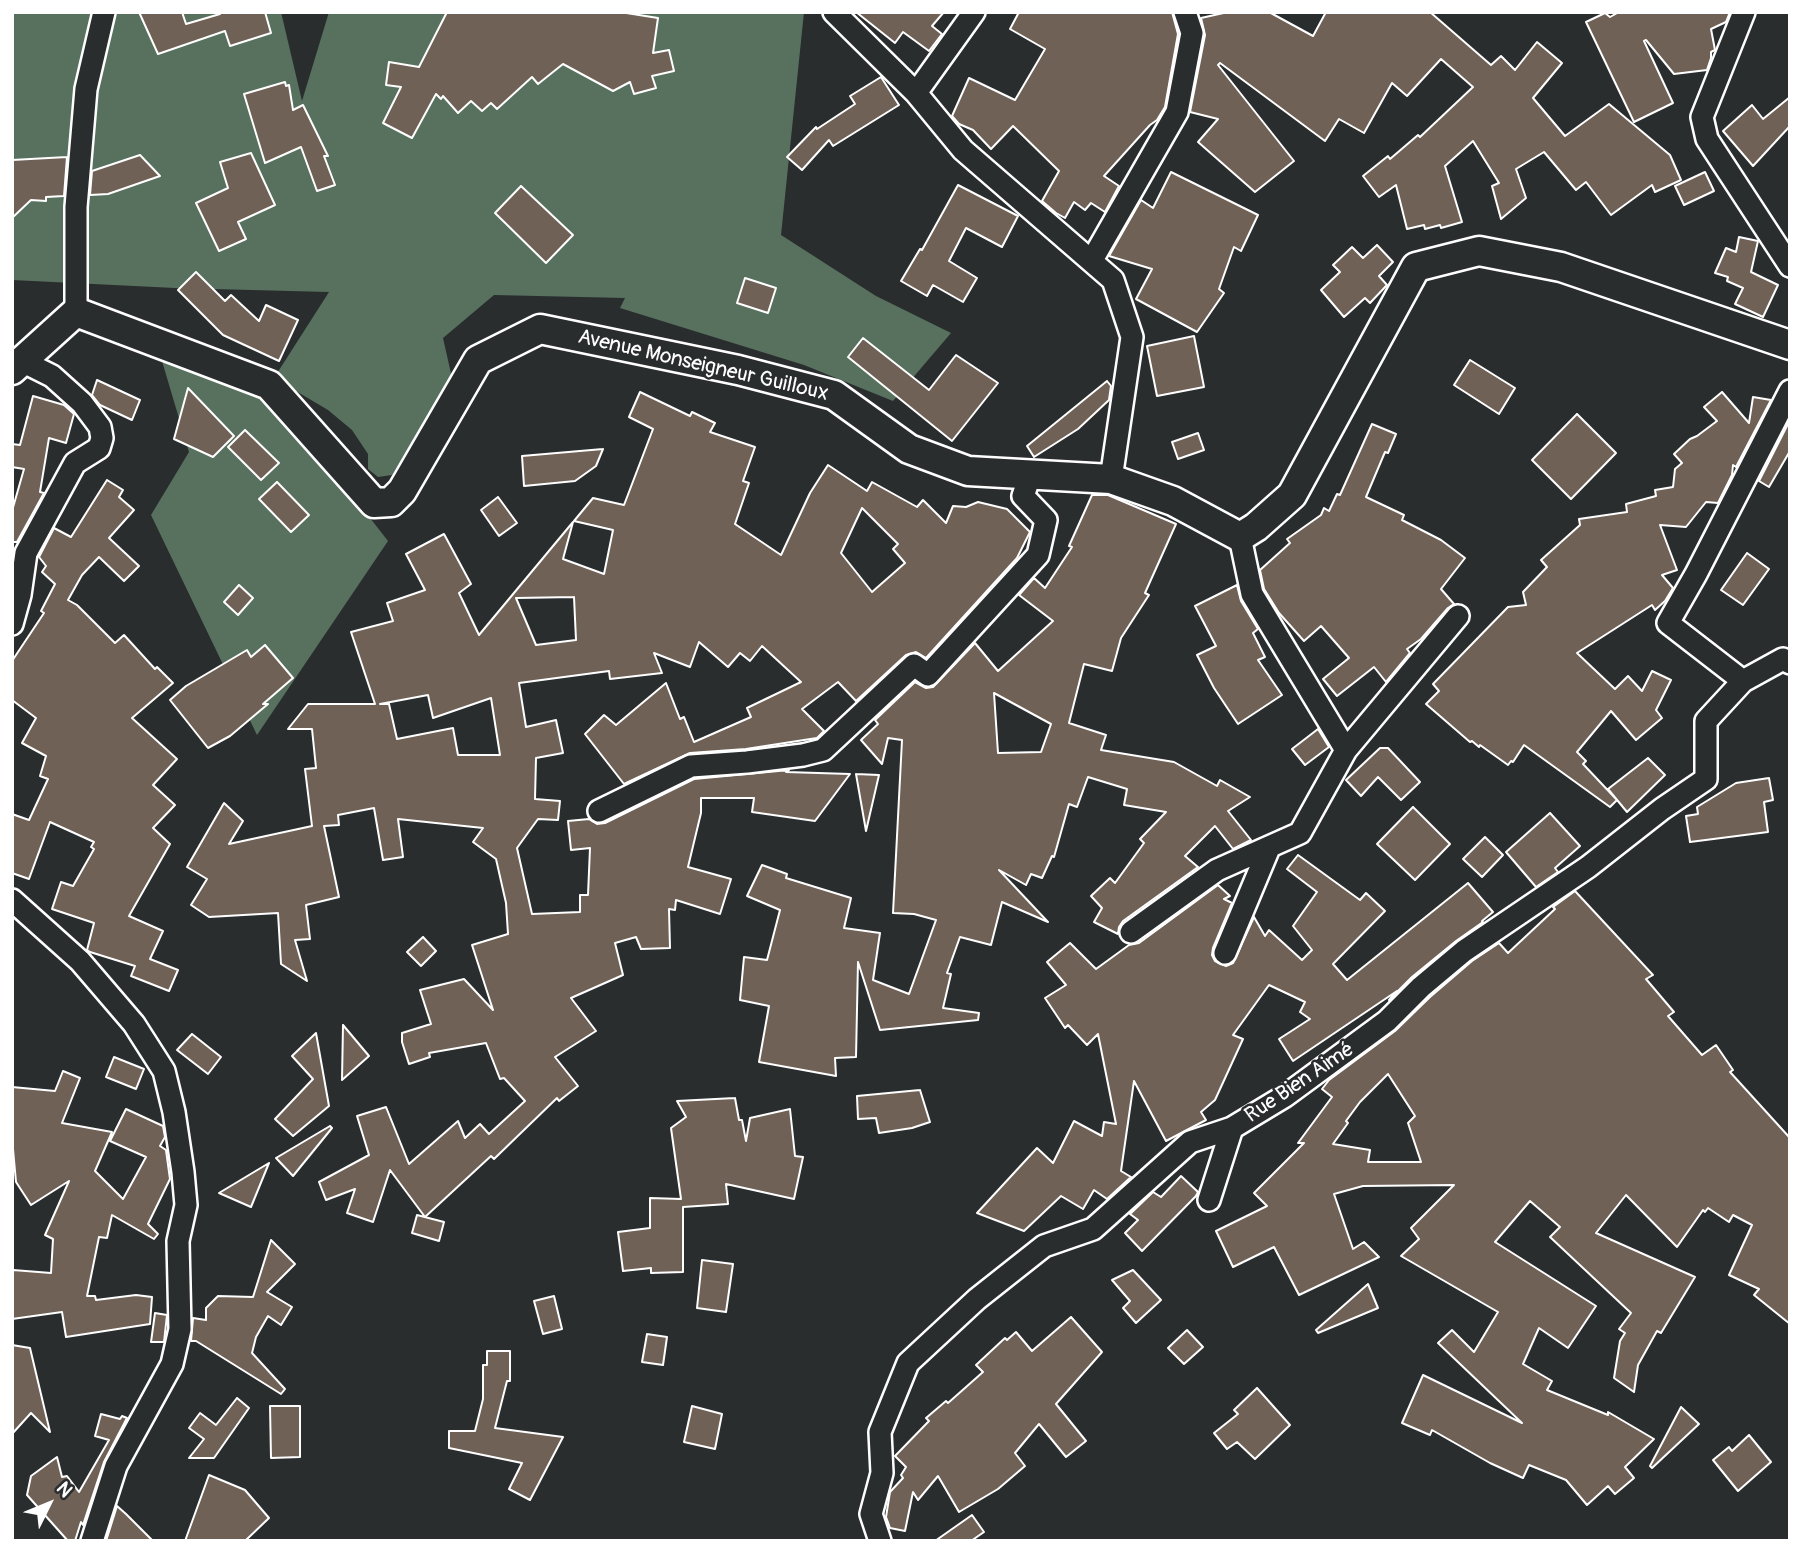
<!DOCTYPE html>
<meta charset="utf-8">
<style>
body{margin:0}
#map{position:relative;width:1802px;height:1553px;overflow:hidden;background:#2a2d2e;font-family:Pangolin,sans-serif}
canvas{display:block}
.frame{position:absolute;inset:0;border:14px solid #fff;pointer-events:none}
.north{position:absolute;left:14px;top:1469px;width:70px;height:70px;-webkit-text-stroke:5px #2a2d2e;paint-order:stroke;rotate:47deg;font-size:19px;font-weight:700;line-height:28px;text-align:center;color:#fff}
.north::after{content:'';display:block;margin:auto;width:24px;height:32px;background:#fff;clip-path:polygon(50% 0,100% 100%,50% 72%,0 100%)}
</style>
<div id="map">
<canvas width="1802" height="1553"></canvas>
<div class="frame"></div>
<div class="north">N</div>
</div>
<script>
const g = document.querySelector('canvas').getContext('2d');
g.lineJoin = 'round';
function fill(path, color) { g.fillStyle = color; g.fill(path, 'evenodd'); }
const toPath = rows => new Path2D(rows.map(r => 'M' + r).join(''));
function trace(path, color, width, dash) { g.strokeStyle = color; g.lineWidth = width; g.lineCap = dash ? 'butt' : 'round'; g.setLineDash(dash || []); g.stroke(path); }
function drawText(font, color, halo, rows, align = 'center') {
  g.font = font + ' Pangolin,sans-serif'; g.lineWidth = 5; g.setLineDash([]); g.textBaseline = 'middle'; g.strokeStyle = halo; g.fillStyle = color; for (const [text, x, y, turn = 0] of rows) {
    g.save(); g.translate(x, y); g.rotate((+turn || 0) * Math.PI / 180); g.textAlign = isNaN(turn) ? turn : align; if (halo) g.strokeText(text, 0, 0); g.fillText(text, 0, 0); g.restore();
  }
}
const green = toPath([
 [12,12,281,12,302,101,329,12,804,12,781,235,876,296,951,333,893,401,804,365,620,308,625,298,494,295,443,338,452,378,392,475,378,477,368,469,368,454,352,430,328,410,274,378,329,292,175,288,12,280],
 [162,361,262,391,324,459,388,541,257,735,151,515,189,452]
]);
const building = toPath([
 [139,12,182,12,186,24,220,14,220,12,265,12,271,33,230,46,225,31,158,54,139,12],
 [447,12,620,12,658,18,653,53,669,50,674,71,652,76,656,88,634,94,630,82,613,91,563,64,538,84,532,77,497,109,491,103,482,111,471,101,458,113,443,96,441,99,436,94,412,138,383,123,401,87,386,85,389,62,419,67,447,12],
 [856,12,944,12,932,26,942,34,929,51,903,32,895,43,856,12],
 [1019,12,1172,12,1178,34,1165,107,1157,120,1150,125,1104,176,1119,186,1105,212,1091,203,1085,210,1074,202,1065,218,1056,213,1042,201,1059,171,1013,126,991,149,973,130,959,124,952,116,969,78,1015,100,1045,49,1010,29,1019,12],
 [1228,12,1269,12,1313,36,1326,12,1430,12,1491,65,1501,56,1515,70,1537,42,1562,63,1533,98,1565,136,1609,104,1670,155,1681,180,1655,192,1652,185,1611,215,1586,182,1576,190,1544,152,1516,169,1526,198,1501,219,1492,186,1499,183,1473,141,1445,166,1462,222,1441,228,1440,225,1425,229,1424,225,1407,229,1396,185,1379,197,1363,176,1388,156,1390,159,1418,135,1420,137,1473,87,1441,59,1407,96,1392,83,1364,133,1339,119,1325,141,1220,63,1218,65,1294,161,1255,192,1198,142,1218,119,1190,112,1205,35,1201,18,1228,12],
 [1619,12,1730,12,1726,22,1711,29,1715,50,1711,52,1711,58,1707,70,1674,74,1646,40,1644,41,1673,103,1634,122,1586,22,1605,13,1610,17,1619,12],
 [881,77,899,105,833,146,829,140,802,170,787,157,816,127,817,129,855,104,850,96,881,77],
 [285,82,286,86,289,85,293,110,303,105,328,156,324,156,335,185,317,191,301,147,265,163,244,94,285,82],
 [1790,97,1790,126,1753,166,1723,131,1752,105,1763,119,1790,97],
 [251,153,275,205,238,222,246,239,219,251,196,203,228,188,220,162,251,153],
 [140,155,160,176,108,194,90,195,92,171,140,155],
 [67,157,64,196,46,197,46,201,31,200,12,218,12,160,67,157],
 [1171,172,1258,215,1241,251,1234,247,1219,289,1224,293,1197,332,1136,299,1152,269,1109,256,1141,200,1153,208,1171,172],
 [1705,172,1714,191,1684,205,1675,186,1705,172],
 [958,185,1018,216,1002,247,966,228,949,261,977,278,963,302,933,285,927,296,901,281,920,249,922,250,958,185],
 [521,186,573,235,546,263,495,213,521,186],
 [1739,237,1758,241,1751,272,1778,285,1763,317,1735,304,1743,288,1727,281,1728,277,1715,273,1726,248,1736,252,1739,237],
 [1377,245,1393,262,1379,276,1387,285,1370,303,1365,298,1344,317,1321,290,1340,272,1333,265,1352,247,1363,258,1377,245],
 [196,272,225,301,231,295,259,321,266,305,298,320,279,361,223,335,178,290,196,272],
 [745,278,776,288,768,313,737,303,745,278],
 [1194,336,1204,387,1157,396,1147,346,1194,336],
 [863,338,929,390,956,355,998,383,952,441,848,357,863,338],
 [1470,360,1515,388,1499,414,1454,385,1470,360],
 [97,380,140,400,132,420,100,405,92,395,97,380],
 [1107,381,1111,386,1109,400,1078,429,1034,457,1027,446,1107,381],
 [188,388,234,436,213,457,174,439,188,388],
 [640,392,690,416,692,412,715,423,710,432,755,447,743,481,749,483,735,524,781,555,810,493,828,465,867,491,872,482,917,507,923,500,946,523,953,506,966,507,978,502,1007,509,1030,532,1017,558,926,658,916,652,906,655,856,701,838,682,802,709,824,731,817,738,746,749,690,753,624,784,585,734,604,715,616,725,666,683,680,719,684,717,694,742,751,717,747,708,801,682,762,646,750,661,740,653,728,667,699,642,690,667,654,653,662,673,610,679,609,671,519,683,526,727,556,720,563,753,536,758,535,799,560,801,558,820,538,819,517,848,532,914,580,912,580,895,588,895,590,848,571,850,568,821,589,819,597,824,605,823,694,779,789,770,786,772,850,774,815,821,752,812,754,798,701,798,701,813,688,867,731,879,720,914,676,900,675,910,669,909,670,948,641,949,636,937,615,943,623,975,571,998,596,1031,555,1057,578,1086,559,1101,557,1098,494,1159,491,1156,425,1217,390,1170,373,1222,347,1213,355,1189,326,1200,319,1182,369,1155,357,1116,386,1107,409,1164,458,1121,465,1138,480,1124,489,1134,525,1101,504,1078,500,1079,486,1043,429,1053,430,1057,409,1064,402,1042,402,1033,431,1024,420,990,464,979,493,1010,472,945,508,934,506,903,496,859,473,842,483,828,398,819,403,857,383,860,374,808,338,815,339,825,324,826,339,897,306,905,310,939,295,940,307,981,281,964,278,913,209,917,191,905,207,879,187,867,224,803,243,821,229,844,312,826,305,769,316,768,312,729,288,729,308,704,375,704,351,632,393,621,387,603,425,590,406,554,444,534,471,584,459,593,479,635,573,522,563,559,604,574,613,530,574,521,593,498,624,505,653,429,629,417,640,392],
 [862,508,898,544,893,549,905,563,872,592,841,553,862,508],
 [574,597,576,640,536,645,516,598,574,597],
 [428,695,433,718,491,698,500,755,458,755,453,728,397,739,389,704,380,704,428,695],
 [1722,392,1749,423,1753,397,1771,400,1736,467,1733,465,1732,475,1718,503,1706,502,1686,527,1660,525,1677,570,1662,575,1673,588,1665,601,1655,610,1652,605,1577,653,1615,689,1628,676,1642,691,1652,671,1671,680,1656,710,1662,718,1636,740,1611,711,1577,752,1586,761,1583,764,1617,800,1610,807,1524,745,1513,762,1511,761,1508,765,1480,745,1479,747,1472,741,1470,742,1426,704,1439,691,1433,684,1508,607,1526,605,1523,592,1547,567,1541,560,1580,525,1579,519,1627,512,1626,504,1656,496,1655,490,1673,487,1675,469,1682,463,1674,454,1690,439,1697,436,1717,421,1704,407,1722,392],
 [33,396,64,405,74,414,66,443,49,438,40,492,44,493,17,542,12,542,12,511,24,469,12,467,12,444,20,445,33,396],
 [1577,414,1616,453,1571,499,1532,460,1577,414],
 [1790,420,1790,451,1769,487,1759,481,1790,420],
 [1372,424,1396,434,1388,453,1385,452,1366,497,1404,515,1402,520,1441,540,1465,558,1441,589,1454,604,1448,608,1421,639,1407,649,1410,653,1386,682,1374,667,1337,696,1323,679,1349,658,1321,626,1304,641,1279,613,1264,589,1260,570,1290,543,1287,539,1321,515,1324,508,1329,511,1337,494,1340,495,1372,424],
 [245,430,279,463,261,480,228,447,245,430],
 [1198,433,1204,450,1178,459,1172,442,1198,433],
 [603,449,596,466,575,481,524,486,522,456,603,449],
 [107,480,123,490,119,497,134,510,109,538,139,566,124,581,99,557,82,575,68,600,77,605,115,643,124,635,155,669,157,667,173,683,132,718,177,759,153,785,175,805,153,828,170,844,129,916,163,931,150,959,178,970,169,991,131,976,135,966,90,952,87,950,94,923,52,909,61,882,73,886,94,849,91,847,94,842,50,822,29,879,12,873,12,814,29,820,48,779,40,776,46,756,22,743,36,718,12,700,12,661,44,613,41,611,55,584,42,572,46,566,39,557,54,528,71,537,107,480],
 [277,482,309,515,291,532,259,499,277,482],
 [1092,495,1108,495,1176,524,1145,593,1149,595,1121,638,1112,671,1084,664,1069,723,1106,735,1101,750,1174,762,1217,786,1220,780,1250,797,1228,811,1251,840,1233,849,1215,826,1185,856,1198,867,1123,921,1119,927,1118,934,1094,922,1102,908,1091,896,1110,878,1115,883,1144,843,1140,839,1166,812,1124,805,1127,789,1088,777,1077,807,1069,804,1054,857,1052,856,1042,878,1031,874,1026,885,999,870,1048,922,1002,902,991,945,960,937,947,973,951,974,943,1008,979,1013,978,1020,880,1030,858,962,856,1057,835,1058,836,1076,759,1062,769,1006,740,1000,744,957,767,960,780,910,747,896,762,865,787,874,786,878,851,898,844,928,880,933,873,980,909,994,936,920,914,914,893,913,902,740,888,738,882,764,861,740,878,724,875,720,915,682,926,688,933,687,975,643,998,671,1053,621,1019,595,1034,578,1045,588,1072,547,1069,546,1092,495],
 [994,693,1051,724,1041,752,998,753,994,693],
 [498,497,517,523,499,536,481,510,498,497],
 [1747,553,1769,569,1743,605,1721,590,1747,553],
 [239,585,253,598,238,615,224,602,239,585],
 [1237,585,1241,601,1258,629,1253,633,1265,657,1258,660,1282,695,1238,724,1214,688,1197,655,1216,646,1195,606,1237,585],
 [265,645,293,678,263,704,268,704,230,736,208,748,170,700,186,686,247,650,251,657,265,645],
 [1318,729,1329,747,1305,765,1292,749,1318,729],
 [1380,748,1388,748,1420,782,1401,800,1378,777,1361,796,1346,780,1380,748],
 [1648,758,1665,775,1627,812,1608,789,1648,758],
 [856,774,879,775,866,831,856,774],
 [1769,778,1773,800,1764,802,1768,832,1690,842,1686,816,1698,814,1697,807,1736,783,1769,778],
 [1413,807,1450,844,1415,880,1377,844,1413,807],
 [1550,813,1580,846,1555,868,1558,872,1536,887,1506,852,1550,813],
 [1485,837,1503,855,1482,877,1463,859,1485,837],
 [1298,855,1360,900,1366,893,1385,911,1333,964,1347,980,1468,883,1493,912,1482,921,1483,922,1456,941,1412,977,1389,1000,1397,991,1293,1061,1279,1039,1310,1019,1300,1012,1305,1002,1269,985,1233,1035,1243,1039,1215,1100,1201,1112,1206,1120,1166,1141,1134,1081,1121,1171,1131,1177,1107,1199,1094,1190,1083,1209,1061,1196,1024,1231,977,1213,1037,1148,1053,1163,1074,1121,1102,1136,1104,1122,1116,1124,1098,1034,1087,1045,1068,1025,1065,1028,1045,998,1066,985,1047,962,1070,943,1096,969,1129,945,1139,943,1218,885,1230,896,1224,899,1232,903,1213,948,1212,955,1215,961,1226,966,1233,963,1254,917,1265,936,1269,930,1302,960,1312,950,1293,926,1317,892,1287,869,1298,855],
 [1575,891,1653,975,1646,979,1674,1012,1668,1016,1702,1055,1716,1045,1733,1070,1730,1072,1790,1138,1790,1324,1754,1295,1759,1289,1729,1275,1752,1225,1733,1215,1729,1222,1708,1208,1705,1212,1703,1210,1677,1247,1626,1195,1596,1233,1695,1277,1661,1333,1657,1331,1638,1365,1634,1392,1614,1378,1620,1341,1625,1333,1619,1329,1631,1313,1550,1237,1560,1227,1530,1201,1495,1242,1596,1306,1568,1348,1539,1328,1523,1364,1552,1381,1547,1390,1608,1415,1608,1412,1654,1439,1625,1467,1634,1478,1615,1494,1608,1486,1587,1505,1566,1480,1529,1465,1523,1478,1490,1463,1432,1430,1430,1435,1402,1423,1423,1375,1522,1423,1438,1343,1452,1330,1474,1352,1498,1312,1401,1256,1419,1239,1411,1228,1454,1185,1363,1186,1334,1194,1353,1249,1364,1242,1379,1257,1299,1295,1274,1247,1233,1267,1216,1231,1267,1206,1254,1193,1304,1143,1298,1143,1332,1097,1322,1089,1329,1080,1395,1031,1430,997,1472,961,1499,943,1508,953,1555,909,1553,907,1575,891],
 [1388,1074,1415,1116,1408,1123,1421,1162,1368,1162,1370,1150,1333,1144,1348,1123,1346,1121,1360,1102,1388,1074],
 [423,937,436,951,421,966,407,952,423,937],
 [343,1025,369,1056,342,1080,343,1025],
 [316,1033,329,1106,293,1136,275,1119,313,1079,292,1056,316,1033],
 [192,1034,221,1057,208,1074,177,1050,192,1034],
 [114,1057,144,1069,136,1089,106,1077,114,1057],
 [63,1071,80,1078,62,1123,112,1132,95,1171,123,1199,146,1157,110,1141,126,1109,163,1126,165,1137,160,1146,166,1150,170,1179,148,1224,158,1234,154,1239,112,1215,107,1238,99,1237,87,1296,95,1296,96,1300,136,1295,152,1297,150,1324,66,1337,62,1312,12,1319,13,1270,51,1273,53,1239,45,1235,69,1181,31,1205,16,1182,12,1138,12,1087,55,1091,63,1071],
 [920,1090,930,1122,912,1128,879,1133,876,1118,858,1119,857,1096,920,1090],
 [735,1098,739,1120,742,1120,746,1141,750,1118,790,1109,795,1156,803,1157,794,1199,726,1184,728,1204,683,1207,683,1272,651,1273,651,1268,623,1271,618,1232,650,1228,650,1198,681,1199,671,1128,686,1117,677,1101,735,1098],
 [330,1126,332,1128,293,1176,276,1158,330,1126],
 [269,1163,251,1207,219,1193,269,1163],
 [1181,1176,1198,1192,1196,1196,1142,1251,1125,1233,1138,1220,1130,1214,1153,1192,1161,1197,1181,1176],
 [417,1215,444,1222,439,1241,412,1233,417,1215],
 [271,1240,295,1264,267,1292,292,1307,281,1325,268,1316,256,1337,252,1353,285,1389,281,1394,196,1341,191,1341,193,1318,206,1320,206,1308,218,1296,253,1297,271,1240],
 [702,1260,733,1264,726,1312,697,1308,702,1260],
 [1133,1270,1161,1300,1136,1323,1123,1308,1130,1301,1112,1280,1133,1270],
 [1368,1284,1378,1308,1318,1333,1316,1330,1368,1284],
 [554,1296,562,1329,543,1334,534,1301,554,1296],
 [155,1313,167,1315,164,1342,151,1342,155,1313],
 [1071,1317,1102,1352,1056,1404,1086,1441,1066,1457,1039,1424,1015,1453,1025,1466,998,1489,959,1512,938,1476,918,1500,913,1492,905,1531,890,1528,886,1517,890,1492,903,1478,901,1475,906,1467,895,1456,929,1421,926,1418,946,1401,948,1403,983,1372,976,1365,1005,1338,1007,1340,1016,1332,1032,1351,1071,1317],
 [1187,1330,1203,1347,1184,1364,1168,1348,1187,1330],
 [647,1334,667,1337,663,1365,642,1362,647,1334],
 [12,1345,30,1348,50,1432,31,1413,12,1434,12,1345],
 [487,1351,510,1351,510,1381,507,1381,495,1428,563,1437,530,1500,509,1489,522,1463,449,1448,449,1431,475,1431,483,1399,483,1365,487,1365,487,1351],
 [1257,1388,1290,1425,1255,1459,1237,1442,1227,1449,1214,1433,1238,1414,1234,1410,1257,1388],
 [237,1398,249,1408,214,1458,189,1458,204,1439,189,1428,200,1413,216,1425,237,1398],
 [270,1406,300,1406,300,1457,271,1458,270,1406],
 [692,1406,722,1414,715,1449,684,1442,692,1406],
 [1681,1407,1699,1424,1652,1468,1650,1466,1681,1407],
 [101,1414,120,1419,122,1416,127,1418,104,1462,83,1525,81,1522,75,1541,68,1541,27,1495,31,1476,57,1457,62,1477,67,1476,79,1492,109,1440,95,1436,101,1414],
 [1749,1435,1771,1462,1738,1491,1713,1460,1729,1447,1732,1451,1749,1435],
 [209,1475,245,1490,269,1518,245,1541,185,1541,209,1475],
 [117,1506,126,1514,153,1541,106,1541,117,1506],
 [972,1515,984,1532,971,1541,935,1541,972,1515]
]);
const street = toPath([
 [834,12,916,93,963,150,1113,280,1132,337,1111,479],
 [1744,12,1702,117,1707,139,1790,266],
 [916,93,974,12],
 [1092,260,1177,112,1192,33,1185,12],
 [76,312,76,207,86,89,104,12],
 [12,624,20,595,26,553,75,463,99,448,102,438,100,427,82,403,52,376,22,361],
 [1743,681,1668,623,1696,574,1790,391],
 [1346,750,1458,616],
 [599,811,691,766,747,762,803,755,823,750,914,665,928,675,1038,555,1046,520,1023,496,1031,473],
 [12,900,80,961,134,1024,164,1071,174,1112,183,1172,186,1205,178,1241,180,1329,172,1364,116,1466,92,1541],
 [1131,932,1217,870,1300,833,1346,750,1252,594,1240,537],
 [1225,953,1269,848],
 [1209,1200,1232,1128],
 [880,1541,871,1514,882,1473,880,1432,908,1363,977,1299,1044,1246,1093,1229,1190,1142,1232,1128,1285,1096,1387,1021,1421,987,1464,951,1588,867,1662,809,1706,779,1706,721,1743,681,1783,659,1790,663]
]);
const secondary = toPath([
 [12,370,76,312,269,385,374,503,391,502,402,491,478,360,540,329,738,370,834,395,909,449,968,471,1111,479,1173,501,1240,537,1256,527,1292,495,1416,267,1479,251,1561,267,1790,345]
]);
const streetNames = [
 ["Avenue Monseigneur Guilloux",703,366,13],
 ["Rue Bien Aimé",1300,1083,-34]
];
fill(green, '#58715f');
fill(building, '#6f6156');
trace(building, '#fff', 2);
trace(street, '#fff', 26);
trace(secondary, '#fff', 33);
trace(street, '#2a2d2e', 21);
trace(secondary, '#2a2d2e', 28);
drawText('21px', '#fff', '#2a2d2e', streetNames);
</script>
